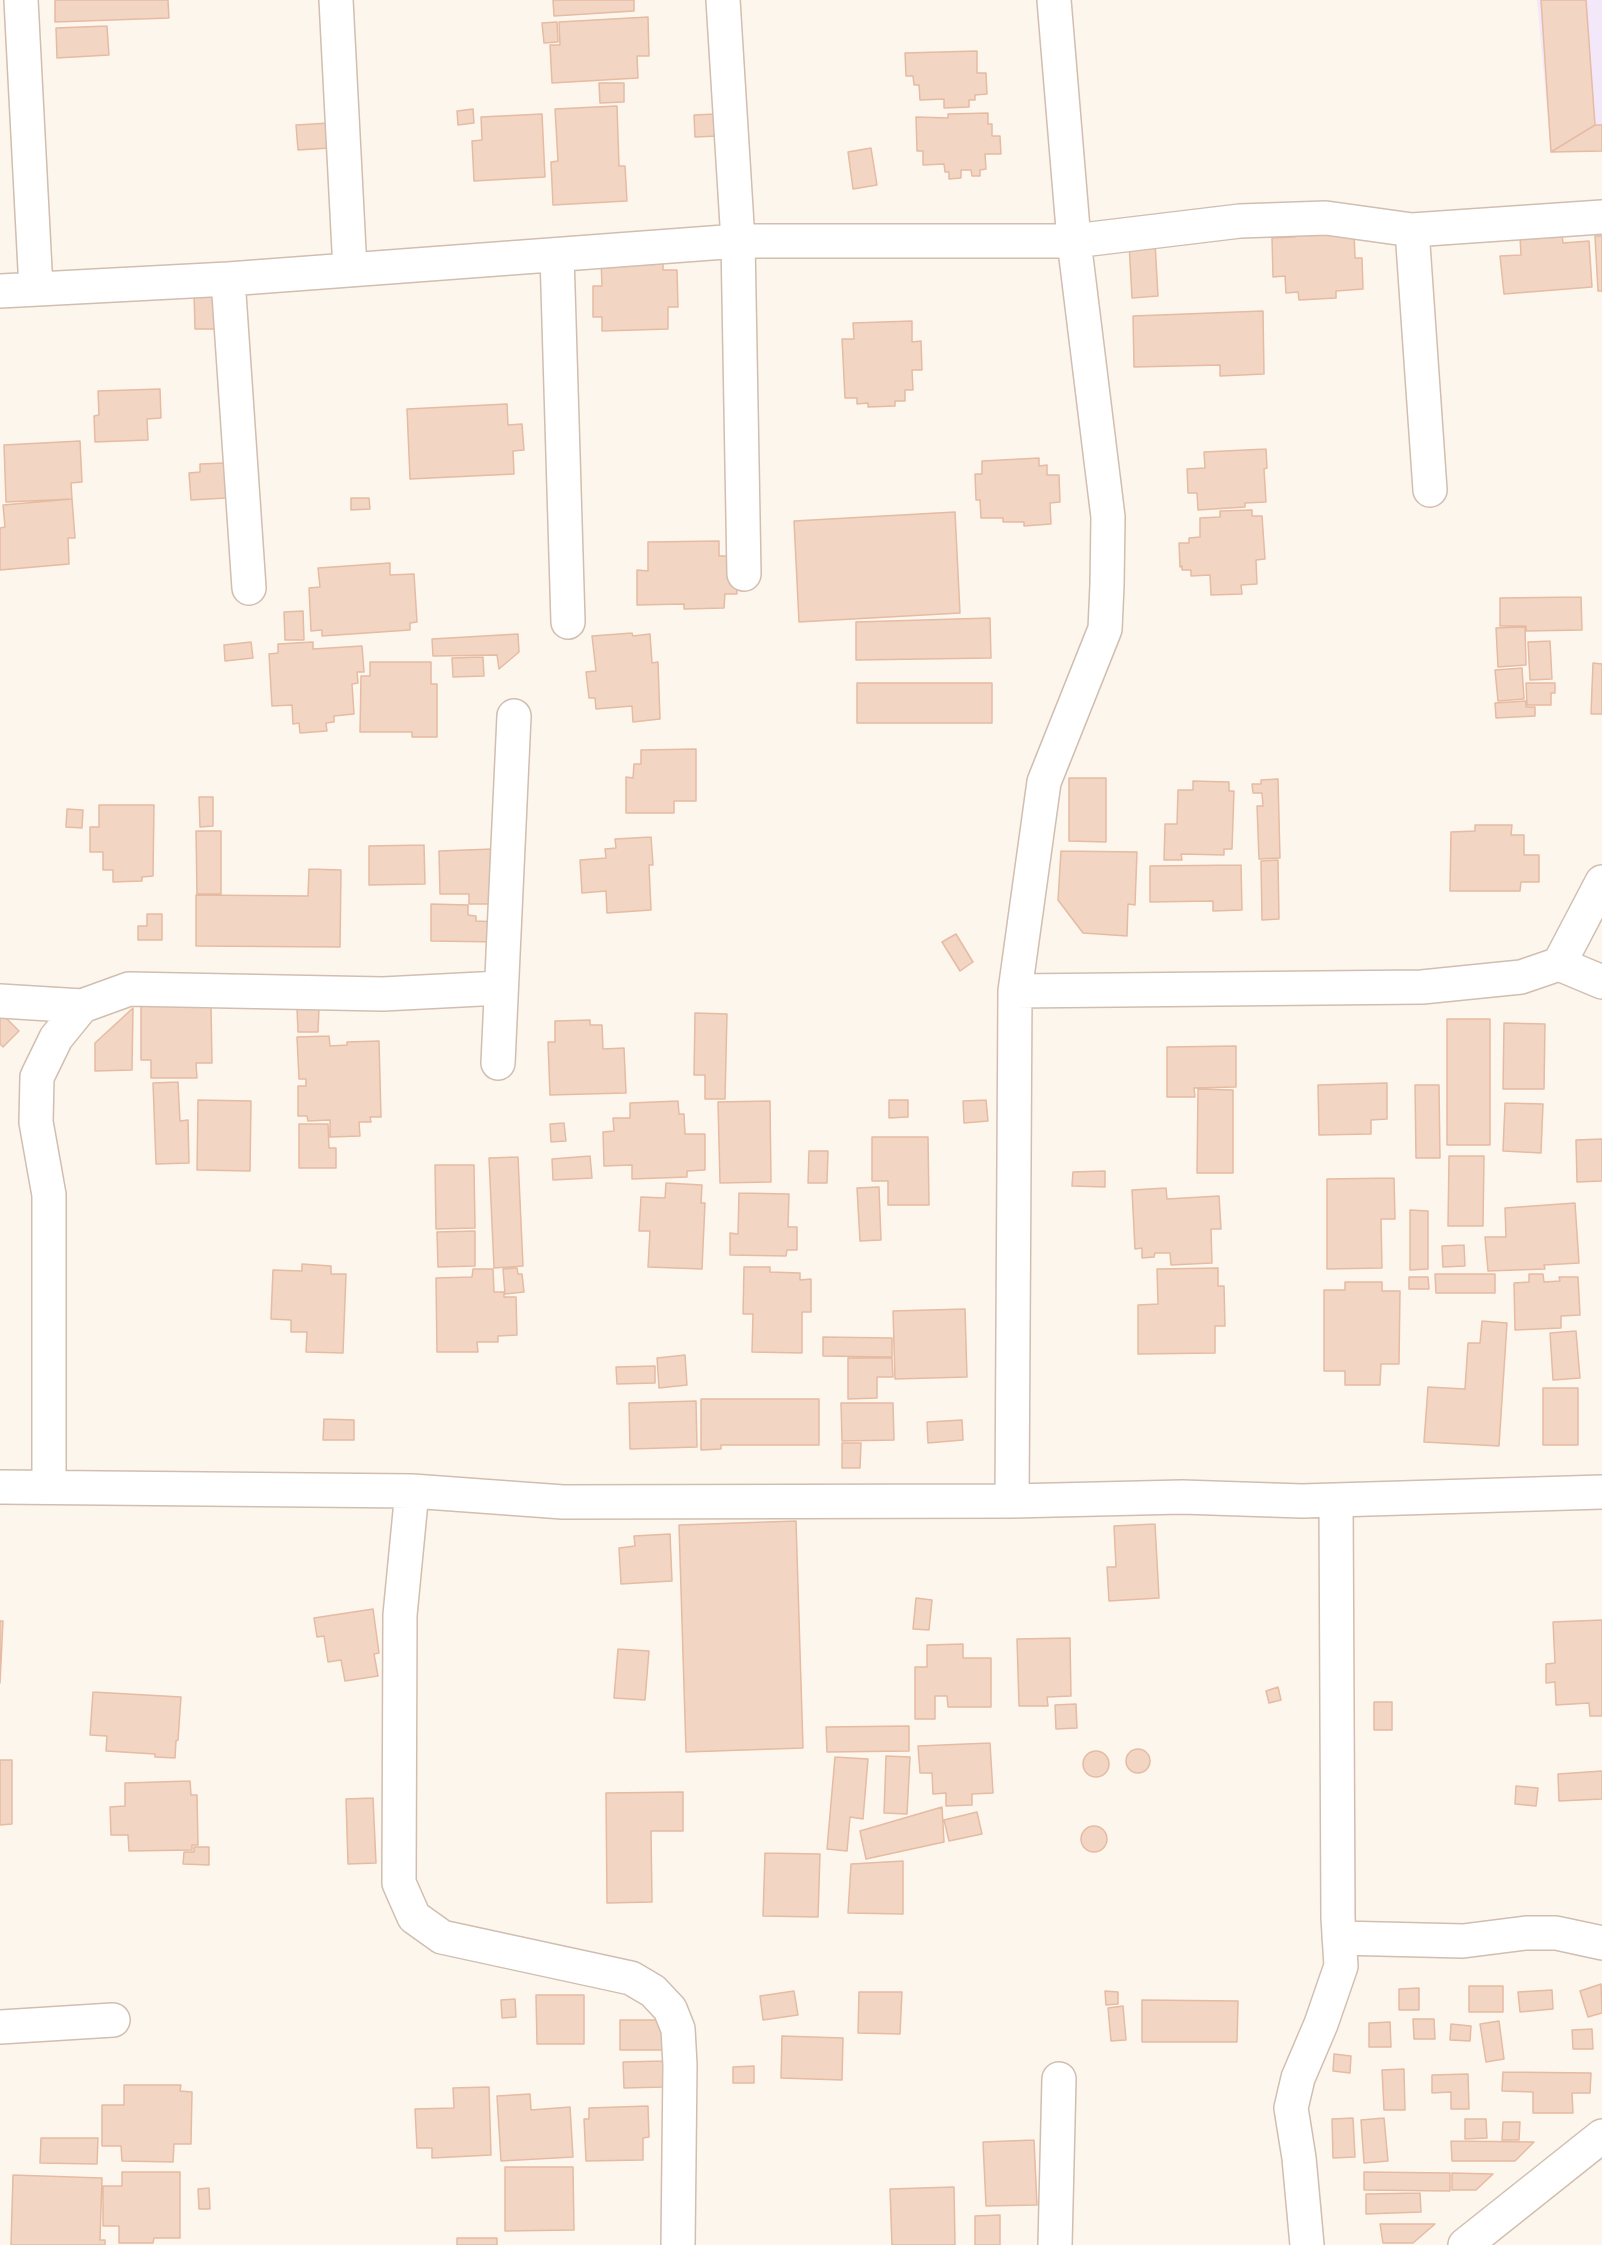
<!DOCTYPE html>
<style>
body{margin:0}
canvas{display:block;background:#fdf6ec}
</style>
<canvas width="1602" height="2245"></canvas>
<script>
const g = document.querySelector('canvas').getContext('2d');
g.lineJoin = 'round';
function fill(path, color) { g.fillStyle = color; g.fill(path, 'evenodd'); }
const toPath = rows => new Path2D(rows.map(r => 'M' + r).join(''));
function trace(path, color, width, dash) { g.strokeStyle = color; g.lineWidth = width; g.lineCap = dash ? 'butt' : 'round'; g.setLineDash(dash || []); g.stroke(path); }
const education = toPath([
 [1537,0,1602,0,1602,151,1551,152]
]);
const building = toPath([
 [55,0,168,0,169,18,55,22,55,0],
 [553,0,634,0,634,11,554,16,553,0],
 [1541,0,1586,0,1595,125,1551,152,1541,0],
 [648,17,649,56,637,56,638,78,552,83,550,45,560,45,559,22,648,17],
 [557,22,558,42,544,43,542,23,557,22],
 [107,26,109,55,57,58,56,28,107,26],
 [977,51,977,73,986,73,987,94,975,95,975,100,969,100,969,107,944,108,944,99,920,100,919,85,914,85,913,76,906,76,905,53,977,51],
 [599,83,624,83,624,102,600,103,599,83],
 [617,106,619,166,625,166,627,201,553,205,551,162,558,161,555,109,617,106],
 [473,109,474,123,458,125,457,111,473,109],
 [988,113,988,124,992,124,992,136,1000,136,1001,154,985,154,986,169,980,170,980,176,972,176,971,170,961,170,961,178,949,179,949,172,945,172,944,164,923,165,923,151,917,151,916,117,948,118,948,114,988,113],
 [542,114,545,177,474,181,472,141,482,140,481,117,542,114],
 [716,114,718,136,695,137,694,115,716,114],
 [329,123,330,148,298,150,296,125,329,123],
 [1595,125,1602,125,1602,151,1551,152,1595,125],
 [871,148,877,185,853,189,848,152,871,148],
 [1296,230,1354,233,1355,258,1362,258,1363,289,1336,291,1336,298,1299,300,1298,292,1286,293,1285,276,1273,277,1272,238,1295,237,1296,230],
 [1562,234,1563,243,1589,241,1592,287,1504,294,1500,256,1521,255,1520,237,1562,234],
 [1595,236,1602,236,1602,291,1598,291,1595,236],
 [1155,242,1158,296,1132,298,1129,243,1155,242],
 [663,259,663,270,677,270,678,307,668,307,668,329,602,331,602,317,593,317,593,286,602,286,601,261,663,259],
 [216,292,217,329,195,329,194,293,216,292],
 [1263,311,1264,374,1220,376,1220,365,1134,367,1133,316,1263,311],
 [912,321,912,342,921,341,922,370,912,370,913,390,905,390,905,401,895,401,895,406,868,407,868,403,857,404,857,398,845,398,842,339,854,339,853,323,912,321],
 [160,389,161,418,147,419,148,440,95,442,94,416,99,415,98,391,160,389],
 [507,404,508,425,522,424,524,450,513,451,514,474,410,479,407,409,507,404],
 [80,441,82,482,71,483,72,499,6,502,4,445,80,441],
 [1266,449,1267,468,1264,469,1266,502,1245,503,1245,507,1198,510,1197,493,1188,493,1187,469,1205,468,1204,452,1266,449],
 [1039,458,1039,466,1047,465,1047,475,1059,475,1060,502,1050,503,1051,524,1024,526,1024,522,1003,522,1003,518,981,518,980,500,976,500,975,474,982,474,982,461,1039,458],
 [225,463,226,498,191,500,189,473,200,472,200,464,225,463],
 [351,498,369,498,370,509,351,510,351,498],
 [72,499,75,538,68,538,69,564,0,570,0,528,5,527,3,505,72,499],
 [1252,510,1252,516,1262,516,1265,559,1256,560,1257,584,1241,585,1242,594,1211,595,1210,575,1191,576,1191,570,1182,570,1182,566,1180,567,1179,543,1189,543,1189,538,1200,537,1200,518,1220,517,1220,511,1252,510],
 [955,512,960,613,799,622,794,521,955,512],
 [719,541,719,556,736,556,737,594,725,594,724,608,684,609,684,604,637,605,637,570,648,571,648,542,719,541],
 [390,563,390,575,414,574,417,622,410,623,410,630,322,636,322,630,311,631,309,588,320,587,318,568,390,563],
 [1581,597,1582,630,1526,631,1526,626,1500,626,1500,598,1581,597],
 [303,611,304,640,285,640,284,612,303,611],
 [990,618,991,658,856,660,856,622,990,618],
 [1525,627,1526,665,1498,667,1496,628,1525,627],
 [632,633,633,636,650,634,652,663,658,662,660,719,633,722,632,706,596,709,595,698,589,698,586,672,596,671,592,636,632,633],
 [518,634,519,652,499,669,497,655,433,656,432,639,518,634],
 [1550,641,1552,679,1530,680,1528,642,1550,641],
 [251,642,253,658,225,661,224,645,251,642],
 [313,642,313,649,362,646,364,672,357,672,358,683,352,684,354,714,334,716,334,722,326,723,327,731,300,733,299,723,293,724,292,705,272,706,269,654,278,653,278,644,313,642],
 [483,657,484,676,453,677,452,658,483,657],
 [370,662,431,662,431,684,437,684,437,737,412,737,412,732,360,732,361,676,370,676,370,662],
 [1593,663,1602,664,1602,714,1591,714,1593,663],
 [1522,668,1524,699,1498,701,1495,670,1522,668],
 [857,683,992,683,992,723,857,723,857,683],
 [1526,683,1555,683,1555,693,1551,693,1551,705,1527,705,1526,683],
 [1526,701,1526,707,1535,707,1535,716,1496,718,1495,703,1526,701],
 [696,749,696,801,674,801,674,813,626,813,626,777,633,778,634,764,641,764,641,750,696,749],
 [1069,778,1106,778,1106,842,1069,841,1069,778],
 [1278,779,1280,858,1259,859,1257,806,1263,806,1262,793,1253,793,1252,784,1261,784,1261,780,1278,779],
 [1193,781,1229,782,1229,791,1234,791,1232,849,1224,849,1224,855,1181,854,1182,860,1164,860,1165,824,1177,824,1178,790,1193,790,1193,781],
 [199,797,213,797,213,826,200,827,199,797],
 [99,805,154,805,153,876,142,877,142,881,113,882,113,870,103,870,103,852,90,852,90,827,99,827,99,805],
 [67,809,83,810,82,828,66,827,67,809],
 [1475,825,1512,825,1511,835,1524,835,1524,855,1539,855,1539,882,1521,882,1520,891,1450,891,1451,832,1475,831,1475,825],
 [196,831,221,831,221,894,197,894,196,831],
 [651,837,653,865,649,865,651,910,607,913,606,891,582,893,580,860,606,858,605,849,616,848,615,839,651,837],
 [424,845,425,884,369,885,369,846,424,845],
 [493,849,494,904,469,904,469,894,440,894,439,851,493,849],
 [1061,851,1137,852,1135,905,1128,904,1127,936,1083,933,1058,900,1061,851],
 [1278,860,1279,919,1262,920,1261,861,1278,860],
 [1241,865,1242,910,1213,911,1213,901,1150,902,1150,866,1241,865],
 [309,869,341,870,340,947,196,946,196,895,308,896,309,869],
 [431,904,468,905,468,915,476,916,476,921,500,922,500,942,431,941,431,904],
 [147,914,162,914,162,940,138,940,138,926,147,926,147,914],
 [956,934,973,962,960,971,942,942,956,934],
 [211,1005,212,1063,196,1063,197,1078,151,1078,151,1060,141,1060,141,1006,211,1005],
 [133,1008,132,1070,95,1071,95,1043,133,1008],
 [297,1008,319,1008,318,1032,298,1032,297,1008],
 [0,1012,19,1031,3,1047,0,1044,0,1012],
 [695,1013,727,1014,725,1099,705,1099,705,1075,694,1075,695,1013],
 [1447,1019,1490,1019,1490,1145,1447,1145,1447,1019],
 [590,1020,590,1025,602,1025,603,1049,624,1048,626,1093,550,1095,548,1042,555,1042,555,1021,590,1020],
 [1504,1023,1545,1024,1544,1089,1503,1089,1504,1023],
 [329,1036,330,1046,347,1045,347,1042,379,1041,381,1117,370,1117,371,1122,359,1122,360,1136,330,1137,330,1120,308,1121,307,1116,298,1116,298,1086,306,1086,306,1079,299,1079,297,1037,329,1036],
 [1236,1046,1236,1087,1194,1088,1195,1097,1167,1097,1167,1047,1236,1046],
 [178,1082,180,1121,188,1120,189,1163,156,1164,153,1083,178,1082],
 [1387,1083,1387,1119,1371,1120,1371,1134,1319,1135,1318,1085,1387,1083],
 [1415,1085,1439,1085,1440,1158,1416,1158,1415,1085],
 [1198,1089,1233,1090,1233,1173,1197,1173,1198,1089],
 [198,1100,251,1101,250,1171,197,1170,198,1100],
 [889,1100,908,1100,908,1117,889,1118,889,1100],
 [986,1100,988,1121,964,1123,963,1101,986,1100],
 [678,1101,679,1114,684,1114,685,1134,705,1134,705,1170,687,1171,687,1177,632,1179,632,1165,604,1166,603,1132,614,1131,613,1118,630,1118,630,1103,678,1101],
 [770,1101,771,1182,720,1183,718,1102,770,1101],
 [1505,1103,1543,1104,1541,1153,1503,1151,1505,1103],
 [564,1123,566,1141,551,1142,550,1124,564,1123],
 [299,1124,328,1124,329,1148,336,1148,336,1168,299,1168,299,1124],
 [872,1137,928,1137,929,1205,888,1205,888,1181,872,1181,872,1137],
 [1602,1139,1602,1181,1577,1182,1576,1140,1602,1139],
 [809,1151,828,1151,827,1183,808,1183,809,1151],
 [590,1156,592,1178,553,1180,552,1159,590,1156],
 [1449,1156,1484,1156,1483,1226,1448,1226,1449,1156],
 [518,1157,523,1266,494,1268,489,1158,518,1157],
 [435,1165,474,1165,475,1228,436,1229,435,1165],
 [1105,1171,1105,1187,1072,1186,1073,1172,1105,1171],
 [1394,1178,1395,1219,1381,1219,1382,1268,1327,1269,1327,1179,1394,1178],
 [666,1183,702,1185,701,1203,705,1203,702,1269,648,1267,650,1231,639,1231,641,1197,665,1198,666,1183],
 [879,1187,881,1240,860,1241,857,1188,879,1187],
 [1166,1188,1167,1199,1219,1196,1221,1229,1211,1229,1212,1263,1171,1265,1170,1253,1155,1253,1154,1257,1142,1258,1142,1248,1135,1249,1132,1190,1166,1188],
 [739,1193,789,1194,788,1227,797,1227,797,1250,787,1250,786,1256,730,1255,730,1233,738,1234,739,1193],
 [1575,1203,1579,1263,1544,1265,1545,1269,1488,1271,1485,1237,1506,1237,1505,1208,1575,1203],
 [1410,1210,1428,1211,1428,1269,1410,1270,1410,1210],
 [475,1231,475,1266,438,1267,437,1232,475,1231],
 [1464,1245,1465,1266,1443,1267,1442,1246,1464,1245],
 [302,1264,331,1266,331,1274,346,1274,343,1353,306,1352,307,1332,291,1332,291,1320,271,1319,273,1270,302,1271,302,1264],
 [744,1267,770,1267,770,1272,800,1273,800,1280,811,1279,811,1312,802,1312,802,1353,752,1352,753,1314,743,1314,744,1267],
 [517,1268,518,1274,522,1274,524,1292,505,1294,503,1269,517,1268],
 [1218,1268,1218,1286,1224,1286,1225,1326,1215,1326,1215,1353,1138,1354,1138,1305,1158,1304,1157,1269,1218,1268],
 [473,1269,493,1269,494,1292,504,1292,504,1297,516,1297,517,1335,498,1336,498,1342,477,1342,478,1352,437,1352,436,1278,472,1277,473,1269],
 [1435,1274,1495,1274,1495,1293,1436,1293,1435,1274],
 [1529,1274,1543,1274,1544,1282,1560,1281,1559,1277,1578,1277,1580,1315,1561,1316,1561,1328,1515,1330,1514,1283,1529,1282,1529,1274],
 [1409,1277,1428,1277,1429,1289,1409,1289,1409,1277],
 [1345,1282,1382,1282,1382,1291,1400,1291,1399,1364,1381,1364,1380,1385,1345,1385,1345,1371,1324,1371,1324,1290,1345,1290,1345,1282],
 [965,1309,967,1377,895,1379,893,1311,965,1309],
 [1482,1321,1507,1323,1499,1446,1424,1442,1428,1387,1465,1389,1468,1343,1480,1343,1482,1321],
 [1576,1331,1580,1378,1553,1380,1550,1333,1576,1331],
 [823,1337,892,1338,892,1357,823,1356,823,1337],
 [685,1355,687,1385,659,1388,657,1358,685,1355],
 [848,1358,892,1358,893,1377,877,1377,877,1398,848,1399,848,1358],
 [655,1366,655,1383,617,1384,616,1367,655,1366],
 [1543,1388,1578,1388,1578,1445,1543,1445,1543,1388],
 [701,1399,819,1399,819,1445,721,1445,721,1449,701,1450,701,1399],
 [696,1401,697,1447,630,1449,629,1403,696,1401],
 [841,1403,893,1403,894,1440,842,1441,841,1403],
 [324,1419,354,1420,354,1440,323,1440,324,1419],
 [962,1420,963,1440,928,1443,927,1422,962,1420],
 [842,1443,861,1443,860,1468,842,1468,842,1443],
 [796,1521,803,1748,686,1752,679,1525,796,1521],
 [1155,1524,1159,1598,1109,1601,1107,1567,1116,1567,1114,1526,1155,1524],
 [670,1534,672,1581,621,1584,619,1548,635,1546,634,1536,670,1534],
 [916,1598,932,1600,929,1630,913,1629,916,1598],
 [373,1609,379,1653,374,1654,378,1676,345,1681,341,1660,328,1662,324,1636,317,1637,314,1618,373,1609],
 [1602,1620,1602,1716,1590,1716,1589,1703,1556,1705,1555,1682,1546,1683,1546,1664,1555,1663,1553,1622,1602,1620],
 [0,1621,3,1621,0,1683,0,1621],
 [1070,1638,1071,1696,1047,1697,1048,1706,1019,1706,1017,1639,1070,1638],
 [963,1644,963,1658,991,1658,991,1707,948,1707,947,1696,935,1696,935,1719,915,1719,915,1667,927,1667,927,1645,963,1644],
 [618,1649,649,1651,645,1700,614,1698,618,1649],
 [1278,1687,1281,1700,1269,1703,1266,1691,1278,1687],
 [93,1692,181,1697,178,1740,176,1741,175,1758,155,1757,155,1754,106,1751,107,1736,90,1735,93,1692],
 [1374,1702,1392,1702,1392,1730,1374,1730,1374,1702],
 [1076,1704,1077,1728,1056,1729,1055,1705,1076,1704],
 [909,1726,909,1751,827,1752,826,1727,909,1726],
 [990,1743,993,1793,972,1794,972,1805,946,1806,946,1793,933,1794,932,1773,920,1773,918,1746,990,1743],
 '1126 1761a12 12 0 1 1 24 0a12 12 0 1 1-24 0Z',
 '1083 1764a13 13 0 1 1 26 0a13 13 0 1 1-26 0Z',
 [886,1756,910,1757,907,1814,884,1813,886,1756],
 [835,1757,868,1759,863,1819,850,1817,847,1851,827,1849,835,1757],
 [0,1760,12,1760,12,1824,0,1825,0,1760],
 [1602,1771,1602,1799,1559,1801,1558,1774,1602,1771],
 [190,1781,191,1795,197,1795,198,1845,192,1845,192,1850,129,1851,128,1835,111,1835,110,1807,125,1806,125,1783,190,1781],
 [1516,1786,1538,1788,1536,1806,1515,1804,1516,1786],
 [683,1792,683,1831,651,1831,652,1902,607,1903,606,1793,683,1792],
 [373,1798,376,1863,348,1864,346,1799,373,1798],
 [942,1807,944,1842,866,1859,860,1831,942,1807],
 [977,1812,982,1834,949,1841,944,1820,977,1812],
 '1081 1839a13 13 0 1 1 26 0a13 13 0 1 1-26 0Z',
 [194,1847,209,1847,209,1865,183,1864,184,1852,194,1852,194,1847],
 [765,1853,820,1854,818,1917,763,1916,765,1853],
 [903,1861,903,1914,848,1913,851,1864,903,1861],
 [1601,1984,1602,2013,1588,2017,1580,1991,1601,1984],
 [1469,1986,1503,1986,1503,2012,1469,2012,1469,1986],
 [1419,1988,1419,2010,1399,2010,1399,1989,1419,1988],
 [1552,1990,1553,2009,1520,2012,1518,1992,1552,1990],
 [794,1991,798,2015,763,2020,760,1996,794,1991],
 [1105,1991,1118,1992,1118,2004,1106,2005,1105,1991],
 [859,1992,902,1992,900,2034,858,2033,859,1992],
 [536,1995,584,1995,584,2044,537,2044,536,1995],
 [515,1999,516,2017,502,2018,501,2000,515,1999],
 [1142,2000,1238,2001,1237,2042,1142,2042,1142,2000],
 [1123,2006,1126,2040,1111,2041,1108,2008,1123,2006],
 [1413,2019,1434,2019,1435,2039,1414,2039,1413,2019],
 [620,2020,664,2020,664,2050,620,2050,620,2020],
 [1499,2021,1504,2059,1486,2062,1480,2024,1499,2021],
 [1390,2022,1391,2047,1369,2047,1369,2023,1390,2022],
 [1451,2024,1471,2026,1470,2041,1450,2040,1451,2024],
 [1592,2029,1593,2049,1573,2049,1572,2030,1592,2029],
 [782,2036,843,2038,842,2080,781,2078,782,2036],
 [1334,2054,1351,2056,1350,2073,1333,2071,1334,2054],
 [664,2061,665,2087,624,2088,623,2062,664,2061],
 [754,2066,754,2083,733,2083,733,2067,754,2066],
 [1404,2069,1405,2110,1384,2110,1382,2070,1404,2069],
 [1503,2072,1591,2073,1590,2093,1572,2093,1573,2113,1533,2113,1533,2092,1502,2091,1503,2072],
 [1468,2074,1469,2109,1451,2109,1451,2092,1432,2093,1432,2075,1468,2074],
 [124,2085,181,2085,180,2091,192,2092,191,2144,174,2144,173,2162,122,2161,121,2146,102,2146,102,2105,124,2105,124,2085],
 [489,2087,491,2155,432,2158,432,2148,417,2148,415,2109,454,2108,453,2088,489,2087],
 [530,2094,531,2110,570,2107,573,2157,501,2161,497,2096,530,2094],
 [648,2106,649,2137,643,2138,643,2160,586,2161,584,2119,589,2119,589,2108,648,2106],
 [1353,2118,1355,2157,1333,2158,1332,2119,1353,2118],
 [1384,2118,1388,2161,1364,2163,1361,2120,1384,2118],
 [1465,2119,1486,2119,1487,2138,1465,2139,1465,2119],
 [1503,2122,1520,2122,1519,2140,1502,2140,1503,2122],
 [41,2138,98,2138,97,2164,40,2163,41,2138],
 [1034,2140,1037,2205,986,2206,983,2142,1034,2140],
 [1451,2141,1534,2142,1515,2161,1452,2161,1451,2141],
 [505,2167,573,2167,574,2230,505,2231,505,2167],
 [122,2172,180,2172,180,2238,154,2238,153,2243,119,2243,119,2226,103,2226,103,2186,122,2186,122,2172],
 [1364,2172,1450,2173,1450,2191,1364,2190,1364,2172],
 [1452,2173,1493,2174,1476,2190,1452,2190,1452,2173],
 [13,2175,102,2178,100,2240,105,2240,105,2245,11,2245,13,2175],
 [954,2187,955,2245,892,2245,890,2189,954,2187],
 [209,2188,210,2209,199,2209,198,2189,209,2188],
 [1420,2193,1421,2212,1366,2214,1366,2194,1420,2193],
 [1000,2215,1000,2245,975,2245,975,2216,1000,2215],
 [1380,2224,1435,2224,1413,2243,1383,2243,1380,2224],
 [457,2238,497,2238,497,2245,457,2245,457,2238]
]);
const minor = toPath([
 [21,0,36,289],
 [336,0,350,270],
 [723,0,738,241,744,574],
 [1412,230,1430,490],
 [557,255,568,622],
 [228,279,249,588],
 [0,291,228,279,738,241,1074,241,1240,221,1326,218,1412,230,1602,217],
 [1559,964,1602,982],
 [1015,991,1422,987,1521,977,1559,964,1602,882],
 [0,1001,82,1006],
 [498,1063,514,716],
 [0,1487,412,1491,563,1502,1012,1501,1182,1497,1302,1501,1602,1492],
 [49,1487,49,1195,36,1122,37,1077,56,1038,82,1006,129,989,383,994,500,988],
 [412,1491,400,1615,399,1883,414,1917,442,1937,631,1978,653,1991,670,2009,678,2029,680,2065,678,2245],
 [1012,1501,1015,991,1044,782,1105,629,1107,585,1108,517,1074,241,1054,0],
 [1339,1938,1463,1941,1526,1933,1556,1933,1602,1943],
 [0,2027,113,2020],
 [1055,2245,1059,2079],
 [1307,2245,1299,2158,1291,2108,1298,2078,1321,2024,1341,1966,1338,1918,1336,1500],
 [1465,2245,1602,2136]
]);
fill(education, '#f3e8fa');
fill(building, '#f3d5c3');
trace(building, '#e6bba3', 1.5);
trace(minor, '#d1beb0', 36);
trace(minor, '#fff', 33);
</script>
